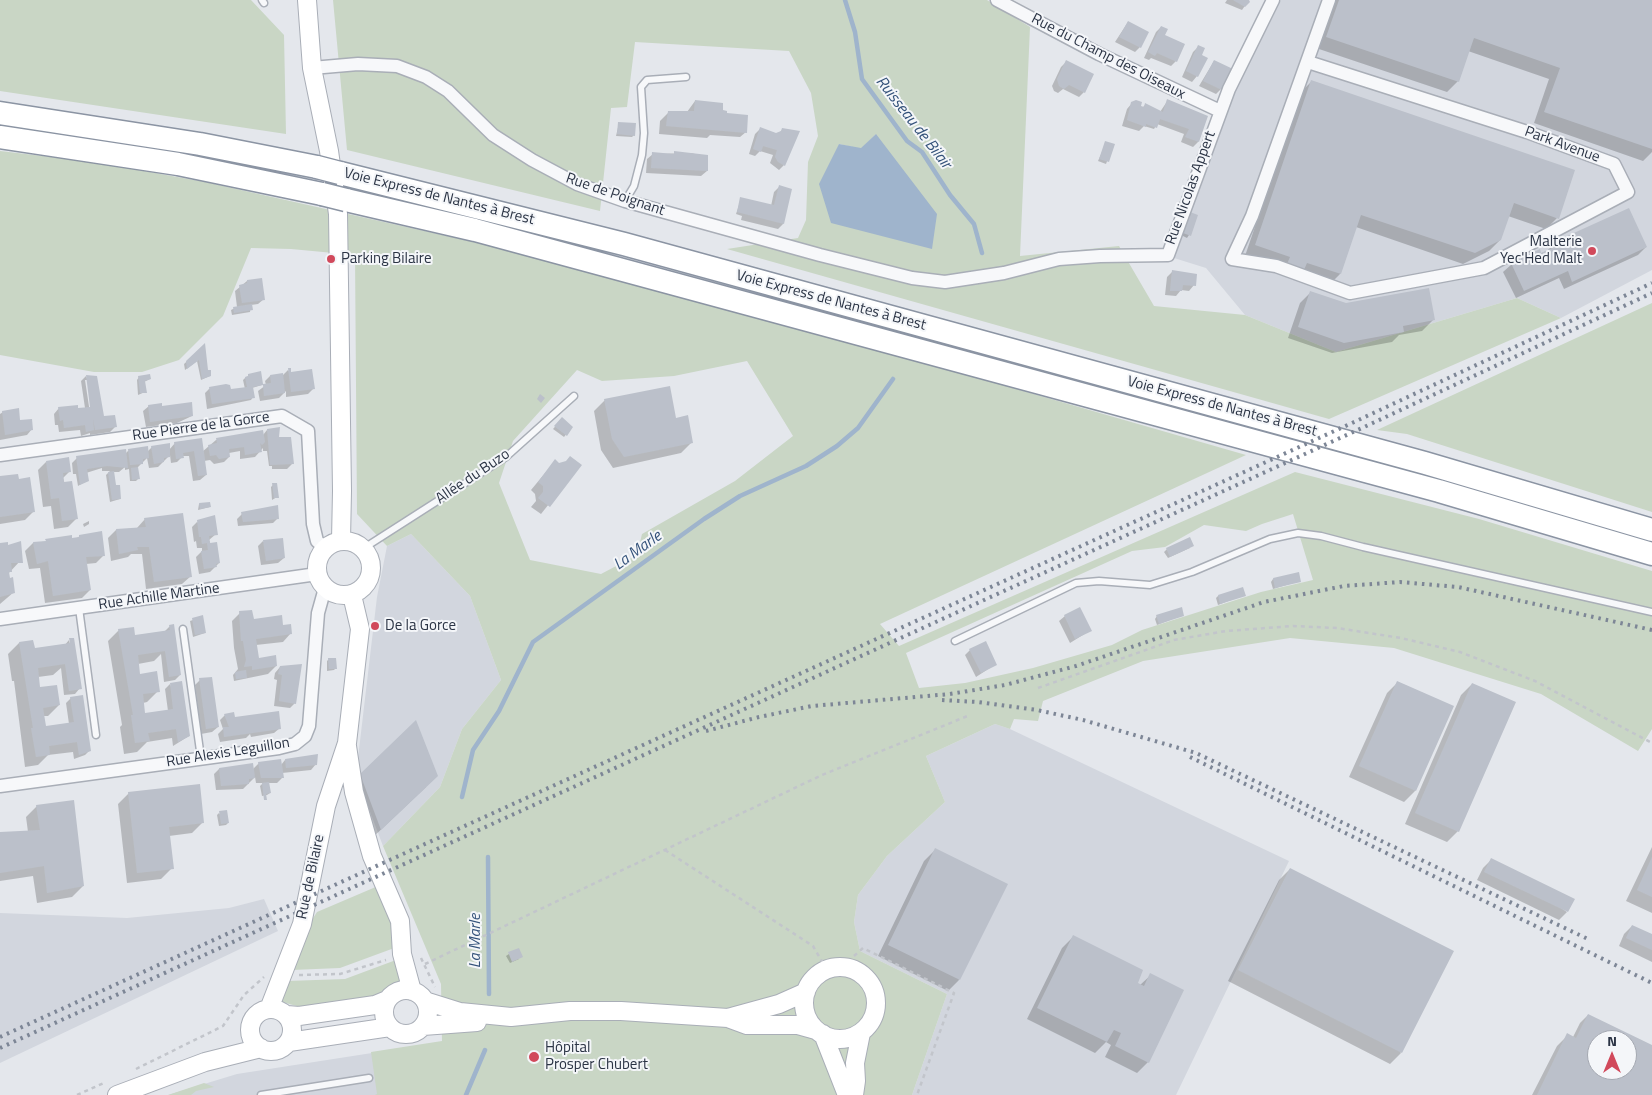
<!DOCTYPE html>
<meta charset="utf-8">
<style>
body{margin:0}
#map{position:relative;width:1652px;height:1095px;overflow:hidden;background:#e4e7ec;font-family:"Titillium Web",sans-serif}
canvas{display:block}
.north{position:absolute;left:1587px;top:1030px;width:50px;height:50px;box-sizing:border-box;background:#f4f6f9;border:1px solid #a4a8b1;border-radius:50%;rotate:0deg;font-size:14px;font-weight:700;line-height:20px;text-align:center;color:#2b3445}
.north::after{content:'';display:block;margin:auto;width:18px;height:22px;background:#d1495b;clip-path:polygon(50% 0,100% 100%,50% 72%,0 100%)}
</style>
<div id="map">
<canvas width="1652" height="1095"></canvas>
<div class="north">N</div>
</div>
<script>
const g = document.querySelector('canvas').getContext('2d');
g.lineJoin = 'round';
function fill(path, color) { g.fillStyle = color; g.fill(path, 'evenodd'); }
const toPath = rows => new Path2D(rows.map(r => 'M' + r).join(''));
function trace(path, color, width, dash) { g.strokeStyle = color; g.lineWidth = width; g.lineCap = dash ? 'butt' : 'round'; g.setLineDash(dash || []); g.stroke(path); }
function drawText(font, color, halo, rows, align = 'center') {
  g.font = font + ' "Titillium Web",sans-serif'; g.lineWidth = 4; g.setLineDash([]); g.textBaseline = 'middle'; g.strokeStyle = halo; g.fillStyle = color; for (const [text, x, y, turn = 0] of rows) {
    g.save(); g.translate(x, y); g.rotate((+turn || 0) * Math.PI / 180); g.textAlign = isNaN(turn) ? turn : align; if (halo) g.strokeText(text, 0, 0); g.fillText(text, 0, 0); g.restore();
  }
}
const built = toPath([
 [1281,0,1652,0,1652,270,1561,318,1517,298,1336,352,1245,315,1206,268,1174,258,1230,101],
 [411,534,470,596,501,680,462,729,440,787,383,846,356,775,377,597,387,546],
 [995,724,1010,729,1289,861,1176,1095,912,1095,947,994,860,951,854,922,858,895,887,856,945,802,926,756],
 [264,899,278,931,0,1063,0,913,127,918,229,908],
 [507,1032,796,1095,168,1095,237,1074]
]);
const green = toPath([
 [0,0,251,0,284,35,286,134,0,91],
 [333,0,987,0,1030,27,1020,256,1119,246,1154,306,1245,315,1336,352,1517,298,1561,318,1329,419,727,249,798,238,806,220,808,162,818,136,811,93,789,51,635,42,627,107,611,108,600,211,347,150],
 [876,134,831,223,839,144,861,149],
 [0,151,94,162,205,182,496,247,898,355,1246,455,880,624,899,646,1295,472,1479,519,1652,571,1652,729,1638,751,1541,694,1394,648,1290,638,1143,661,1043,701,1038,721,1014,719,1010,729,995,724,926,756,945,802,887,856,858,895,854,922,860,951,947,994,912,1095,375,1095,377,1094,371,1052,442,1041,441,984,383,846,440,787,462,729,501,680,470,596,411,534,387,546,357,514,355,255,291,249,251,248,223,316,179,360,142,372,94,372,0,355],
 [747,361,793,436,735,481,642,534,637,555,601,574,530,560,499,483,513,441,577,370,602,381,674,376],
 [1293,514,1313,580,1261,592,1142,630,1112,645,1033,668,965,683,919,688,906,653,1132,551,1165,547,1204,525,1246,531,1262,524],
 [1652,303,1652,512,1407,434,1377,430],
 [378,886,390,910,397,947,340,968,292,970,308,926,317,912],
 [396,960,404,982,395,983,375,996,307,1009,279,1001,287,981,345,979],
 [204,1083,214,1087,196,1091,191,1095,168,1095]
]);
const water = toPath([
 [876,134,937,214,932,249,831,223,819,184,839,144,861,148]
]);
const shadow = toPath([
 [1227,0,1249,0,1242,10,1225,3],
 [1332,0,1652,0,1652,152,1643,161,1534,123,1549,79,1468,51,1458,81,1447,92,1316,48],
 [1128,22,1140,47,1135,52,1115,42],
 [1161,27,1176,61,1171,66,1151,58,1149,60,1144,58,1156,32],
 [1199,46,1200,56,1197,76,1192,82,1182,77,1193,52],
 [1214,61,1221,89,1216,94,1199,86],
 [1066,62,1084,92,1079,97,1063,89,1058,93,1054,91,1052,86,1061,67],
 [1312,81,1557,218,1546,229,1508,216,1500,240,1489,251,1463,264,1356,227,1340,274,1329,285,1245,256,1301,92],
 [1168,100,1207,117,1198,142,1193,147,1181,142,1184,134,1157,124,1154,129,1144,126,1139,131,1122,126,1127,109,1132,103,1142,108,1145,105,1160,112],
 [695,101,722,112,746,132,740,137,710,135,707,138,659,134,660,121,668,113,687,112],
 [619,123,634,135,632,137,616,136],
 [760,129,778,134,783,129,784,165,779,170,770,163,773,155,760,151,755,156,749,154,755,134],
 [1106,143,1113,145,1106,164,1098,161],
 [691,153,707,157,707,171,701,176,646,173,647,159,653,154],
 [779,187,791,190,783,224,778,229,741,220,742,216,736,214,741,199,771,206,774,192],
 [1188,216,1189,235,1187,238,1181,235],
 [1555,243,1646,247,1638,255,1564,289,1559,278,1516,298,1503,272,1512,264,1547,251],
 [1172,272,1194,285,1189,291,1181,290,1176,296,1165,295,1167,277],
 [247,281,264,299,258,304,251,305,250,312,232,315,231,310,237,307,235,291],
 [1311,292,1346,305,1433,320,1422,331,1399,335,1392,342,1332,353,1288,338,1300,303],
 [204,346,207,371,210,376,201,380,197,361,185,370,184,364],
 [288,370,290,373,314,388,308,394,286,397,286,391,279,398,260,401,258,391,266,385,265,381,270,376,282,376],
 [260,373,262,385,252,388,253,397,251,400,207,409,205,393,210,388,230,391,245,389,243,380,246,377],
 [86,376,103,418,115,427,110,432,90,435,90,433,81,436,80,430,59,432,58,425,55,425,54,414,59,408,85,408,81,381],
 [85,380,88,380,93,413,90,413],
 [139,377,150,379,144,382,145,392,138,395,137,380],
 [605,400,675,419,692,442,681,453,613,468,601,450,594,411],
 [149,406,161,407,192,416,177,423,146,427,143,411],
 [3,412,19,421,32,429,27,435,0,440,0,414],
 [560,421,572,427,564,437,553,429],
 [267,430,278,438,292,464,287,469,272,469,272,466,269,466,267,451,263,451,263,448,255,457,240,459,240,451,229,453,229,457,224,462,214,464,210,460,204,461,206,475,200,480,193,481,189,456,183,456,177,462,171,463,170,455,158,467,149,468,147,458,137,468,138,479,136,481,130,481,129,469,125,470,125,467,119,472,112,472,115,487,120,499,110,502,106,475,110,471,102,471,102,468,86,473,88,480,78,486,76,474,73,474,72,463,77,458,125,454,129,450,147,452,152,447,169,450,175,443,202,452,216,440,262,431,263,435],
 [555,461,559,464,580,465,541,514,531,507,536,501,535,494,531,490],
 [46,462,70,471,63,478,76,519,68,527,54,529,51,506,43,507,38,470],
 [0,478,18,480,33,512,25,520,0,524],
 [273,485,277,497,272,500,271,487],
 [199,504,210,507,198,510],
 [242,514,278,518,273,523,238,526,237,519],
 [145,519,191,576,182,584,146,589,142,554,131,554,128,557,111,561,108,538,116,530,137,528],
 [89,521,89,524,84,527,83,524],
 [197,522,216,534,209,540,219,563,210,572,199,574,196,557,202,551,202,548,197,548,196,541,194,542,192,527],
 [80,536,104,555,96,563,86,564,90,590,82,598,45,603,40,568,29,569,25,551,33,543,77,538],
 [263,541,284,558,278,563,261,565,258,546],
 [0,545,21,560,8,574,14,592,0,604],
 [1190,548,1168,558,1164,552,1167,549],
 [1273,579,1300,581,1273,589,1271,582],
 [1244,595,1218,605,1216,598,1218,596],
 [240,613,253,620,282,626,291,633,283,642,256,645,258,659,276,666,268,674,234,681,233,675,238,669,234,648,232,621],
 [1183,615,1157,625,1155,619,1157,616],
 [1065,616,1091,630,1070,643,1059,621],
 [202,617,205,633,193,637,190,621],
 [170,626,180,675,175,680,164,682,161,654,154,661,138,664,139,675,158,691,147,702,143,703,144,714,168,711,165,689,170,684,189,736,173,746,172,738,147,742,137,752,124,754,120,727,122,725,108,641,119,630,134,636,164,632],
 [69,640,80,688,75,694,64,695,61,668,53,675,38,677,39,689,59,705,48,716,43,716,45,728,69,724,66,703,71,698,90,750,85,755,74,759,73,752,48,755,38,765,25,767,14,681,12,681,8,654,19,643,32,642,34,650,64,646],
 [970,650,996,664,976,677,965,655],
 [329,659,336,668,334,670,327,671,327,661],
 [280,667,295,703,290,708,274,706,277,680,274,679,275,673],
 [200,680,218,727,212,732,201,734,195,685],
 [1398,682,1452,706,1415,791,1404,802,1349,777,1387,693],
 [1472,684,1458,831,1447,842,1405,824,1461,695],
 [225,715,234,718,280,728,274,733,251,737,250,734,246,738,220,742,218,734,223,729,220,720],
 [415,722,426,787,370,840,350,786],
 [285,760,316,764,311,770,282,773,282,778,277,783,268,783,270,793,267,795,262,796,260,786,263,783,256,783,255,777,243,789,216,790,214,774,219,769,253,769,259,763,281,765],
 [129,793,203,822,192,833,169,836,172,868,161,879,127,883,118,804],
 [37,806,83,886,72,897,37,903,33,876,0,881,0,833,28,832,26,817],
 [219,813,228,823,226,825,219,826,217,815],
 [1652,847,1652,913,1626,901],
 [935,850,959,980,948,991,878,956,924,861],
 [1491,860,1567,912,1559,920,1477,880,1483,868],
 [1290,869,1401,1053,1390,1064,1228,981,1279,880],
 [1632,926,1652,935,1652,962,1619,946,1624,934],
 [1073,937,1136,984,1140,985,1151,975,1148,1062,1137,1073,1105,1057,1111,1045,1106,1042,1095,1053,1027,1019,1062,948],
 [509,954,519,959,510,963,506,956],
 [1588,1015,1652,1046,1652,1095,1532,1095,1557,1046,1568,1035,1573,1037,1580,1023],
 [1597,1040,1627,1040,1627,1070,1597,1070]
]);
const stream = toPath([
 [845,0,855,32,862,79,907,141,922,152,950,195,974,224,982,253],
 [462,797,473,750,499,711,533,642,704,519,740,496,806,466,837,446,858,428,893,379],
 [488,857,489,994],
 [466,1095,485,1050]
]);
const building = toPath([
 [1233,0,1249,0,1250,2,1245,7],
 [1339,0,1652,0,1652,149,1544,112,1560,68,1474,38,1459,82,1326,37],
 [1128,21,1149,32,1141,48,1119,37],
 [1161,26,1168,29,1165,35,1185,44,1177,62,1157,53,1155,56,1148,52],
 [1198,45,1205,48,1202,55,1208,58,1198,77,1186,71],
 [1066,60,1094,74,1085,93,1069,85,1064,89,1059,86,1057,79],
 [1214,60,1233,69,1222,90,1203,81],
 [1311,80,1575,170,1559,219,1514,203,1501,240,1475,253,1361,215,1341,274,1307,263,1304,270,1287,264,1290,257,1255,245],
 [1167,99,1208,116,1199,142,1185,137,1189,129,1160,119,1157,128,1146,124,1146,127,1127,120,1131,102,1136,100,1142,102,1141,106,1144,107,1145,103,1163,112],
 [695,100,723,103,723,110,727,111,727,113,748,115,747,133,666,126,668,111,694,111],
 [618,122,636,123,635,136,617,134],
 [760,127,776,133,781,131,782,128,800,131,785,166,778,162,775,157,777,150,763,146,761,152,753,149],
 [1105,141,1115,144,1109,162,1099,159],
 [674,151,708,155,708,171,651,168,652,152,674,154],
 [779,185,792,189,784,224,737,212,740,197,774,205],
 [1629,208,1647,247,1572,282,1568,271,1524,291,1511,263,1540,249,1541,253,1556,246,1554,242],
 [1190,212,1198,215,1191,236,1183,233],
 [1172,270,1197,274,1196,286,1183,285,1182,291,1170,291],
 [262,278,265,300,242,303,239,285,247,283,247,280],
 [1429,288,1435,320,1403,326,1404,332,1344,343,1298,327,1310,291,1346,303],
 [252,304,253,310,234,313,233,307],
 [205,343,208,370,211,370,211,376,202,379,199,360,187,369,186,361],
 [288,368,291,368,291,372,312,369,315,389,291,392],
 [261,371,263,384,271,383,270,375,283,373,285,393,264,396,263,385,253,387,255,398,212,404,209,387,226,384,230,385,231,389,247,387,245,377,248,376,248,374],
 [150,374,151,379,145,381,147,393,140,393,138,376],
 [86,375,97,376,104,416,115,415,117,427,95,430,93,418,94,430,86,432,85,425,64,428,63,420,60,421,58,407,78,405,78,408,90,407],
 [670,386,676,418,688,415,693,443,624,457,612,439,604,399],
 [540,394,545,398,541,403,537,399],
 [192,402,193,416,150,422,148,405,162,403,162,406],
 [19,408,20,420,32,419,33,430,5,435,2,411],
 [562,417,573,427,567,436,554,426],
 [280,427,279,437,291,437,294,464,270,465,267,429],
 [263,430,265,442,262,445,260,443,262,452,245,455,244,447,229,449,230,457,219,459,216,455,210,456,208,445,217,443,216,438],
 [202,438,207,475,198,476,194,451,183,453,184,458,176,459,174,442],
 [170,443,170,457,164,458,164,462,154,464,151,446],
 [148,446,149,458,143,459,143,464,130,465,128,449],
 [126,449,128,468,107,466,87,469,89,481,80,485,76,456],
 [570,456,582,465,550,507,538,498,543,492,543,486,538,482,555,459,559,463,566,461],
 [69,457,71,472,63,473,64,482,72,481,78,519,62,521,59,498,51,499,46,461],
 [138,467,140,479,132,480,131,468],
 [114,471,116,485,120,485,121,499,112,500,108,472],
 [18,474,19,479,30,477,35,512,0,517,0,476],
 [272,483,277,483,279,498,274,498],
 [210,502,211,507,200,509,199,503],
 [278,505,279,519,243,522,241,512],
 [183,513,192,577,154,582,149,547,137,547,138,550,119,554,116,529,146,527,144,518],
 [215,515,218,535,209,536,210,543,217,542,220,563,216,564,217,567,204,569,201,551,208,550,207,543,202,544,201,537,199,537,197,520],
 [102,531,105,556,86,557,91,590,53,596,48,561,37,564,33,542,46,541,45,539,72,535,72,538,79,537,79,535],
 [1190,537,1194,546,1170,557,1166,548],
 [283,538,285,558,266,561,263,540],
 [21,541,23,563,11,563,12,572,9,572,10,578,13,577,15,593,0,597,0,543,8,542,8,545],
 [1299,572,1301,582,1275,588,1273,578],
 [1243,587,1246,596,1220,604,1218,595],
 [1080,607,1092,631,1075,639,1064,615],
 [1182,607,1184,616,1159,624,1156,615],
 [252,610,254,619,282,615,283,625,291,624,292,634,256,639,259,658,276,655,277,666,252,670,252,666,244,667,246,660,243,641,241,641,239,611],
 [203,615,206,633,195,635,192,618],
 [174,624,181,675,169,677,165,651,138,655,140,674,157,671,160,692,143,694,145,713,173,709,170,683,182,681,190,736,178,742,176,729,148,733,150,741,135,743,131,715,133,715,118,629,134,627,135,635,170,630,169,625],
 [69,638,74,638,82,689,69,691,65,664,38,668,40,687,57,685,60,705,43,708,46,726,74,722,70,697,83,695,91,751,79,755,77,742,49,746,50,755,36,757,31,728,33,728,19,642,33,640,35,648,70,643],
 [986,641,997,665,981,673,969,649],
 [328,658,336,658,337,669,329,669],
 [302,664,296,704,279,701,282,675,278,674,280,666],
 [246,670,247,678,236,679,235,672],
 [212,677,219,727,206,729,199,678],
 [1397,681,1454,706,1416,791,1359,766],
 [1472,683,1516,702,1459,832,1415,813],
 [279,711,281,729,224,737,223,727,229,727,224,714,234,712,235,717],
 [416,720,438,776,381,830,360,774],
 [318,754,317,765,286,768,285,759],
 [281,759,284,778,261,778,258,762],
 [253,763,255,778,249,779,249,784,221,786,219,768],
 [269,782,271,793,266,794,267,800,264,800,262,783],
 [200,784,204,823,169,827,174,869,137,873,128,792],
 [74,800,84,886,47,893,44,866,0,873,0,832,40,830,36,805],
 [227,810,229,823,221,824,219,811],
 [935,848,1008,884,960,980,888,945],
 [1652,857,1652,897,1637,890],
 [1491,858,1575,899,1568,912,1484,872],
 [1290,868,1454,951,1402,1053,1238,970],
 [1632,925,1652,934,1652,950,1626,938],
 [1073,935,1143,970,1138,983,1144,986,1150,973,1184,990,1149,1063,1115,1046,1121,1033,1114,1030,1107,1042,1037,1008],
 [519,948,523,957,512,962,508,952],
 [1588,1014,1652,1045,1652,1095,1537,1095,1567,1033,1576,1038],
 [1597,1040,1627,1040,1627,1070,1597,1070]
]);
const path = toPath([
 [1038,688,1174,640,1226,631,1293,626,1337,628,1401,638,1460,652,1535,681,1652,743],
 [665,850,813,946,827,970],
 [854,956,863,948,954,993,917,1095],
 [421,958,435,987],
 [425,964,822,775,970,715],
 [299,975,340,974,386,960],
 [136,1069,223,1026,244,995,264,977],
 [77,1095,106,1082]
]);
const lane = toPath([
 [262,0,264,3],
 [625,201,634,186,642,155,644,133,641,87,647,80,686,77],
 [364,548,506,457,574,396],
 [79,608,96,735],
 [183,629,201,758],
 [955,641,1076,583,1099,581,1150,585,1192,572,1270,539,1298,533,1321,536,1363,547,1652,612],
 [261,1095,369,1078]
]);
const street = toPath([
 [997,0,1099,54,1220,111],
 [1308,62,1527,132,1614,164,1628,192,1484,268,1350,293,1276,266,1232,259,1252,216,1329,0],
 [312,68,358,64,397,66,426,77,448,91,493,135,532,160,577,184,625,201,820,255,912,278,945,282,1004,273,1059,259,1100,256,1168,255,1229,89,1273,0],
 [0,455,282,416,308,431,313,524,317,541,325,548],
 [0,619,317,574],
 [0,786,279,748,295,744,305,736,309,726,318,613,325,588]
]);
const secondary = toPath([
 [307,0,312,68,329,151,338,214,342,491,341,540],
 '317 568a27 27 0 1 1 54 0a27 27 0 1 1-54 0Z',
 [347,746,354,792,372,856,400,921,402,954,412,991],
 '804 1003a36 36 0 1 1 72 0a36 36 0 1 1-72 0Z',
 '384 1012a22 22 0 1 1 44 0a22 22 0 1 1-44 0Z',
 [425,1001,460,1012,511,1017,570,1011,621,1011,728,1018,747,1025,798,1025,816,1030],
 [269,1009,302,924,326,806,347,743,360,629,352,595],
 '250 1030a21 21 0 1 1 42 0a21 21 0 1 1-42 0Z',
 [287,1015,299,1016,375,1005,387,1000],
 [728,1018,779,1004,806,992],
 [423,1026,477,1022],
 [823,1034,847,1095],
 [289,1042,390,1027],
 [117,1095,205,1062,261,1048],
 [854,1095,856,1081,855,1063,861,1033]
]);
const highway = toPath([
 [0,113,200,144,317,167],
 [0,137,178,164,322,194],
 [340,173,624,244,1425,463,1652,530],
 [346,200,475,230,1439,491,1652,554]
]);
const rail = toPath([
 [942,700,978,702,1037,710,1083,720,1196,753,1590,940],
 [706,731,759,717,812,706,950,694,1005,685,1076,666,1264,602,1344,586,1400,582,1458,587,1652,630],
 [1190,757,1652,983],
 [0,1037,1352,423,1652,283],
 [0,1048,1362,428,1652,293]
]);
const highwayBridge = toPath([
 [317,167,340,173],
 [322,194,346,200]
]);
const markers = [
 [1592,251,5,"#d1495b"],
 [331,259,5,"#d1495b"],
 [375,626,5,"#d1495b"],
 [534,1057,6,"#d1495b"]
];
const streetNames = [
 ["Rue du Champ des Oiseaux",1108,57,27],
 ["Park Avenue",1562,145,20],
 ["Rue Nicolas Appert",1191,188,-70],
 ["Rue de Poignant",615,195,19],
 ["Voie Express de Nantes à Brest",439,197,14],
 ["Voie Express de Nantes à Brest",831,301,15],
 ["Voie Express de Nantes à Brest",1222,407,15],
 ["Rue Pierre de la Gorce",201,427,-8],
 ["Allée du Buzo",473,477,-34],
 ["Rue Achille Martine",159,597,-8],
 ["Rue Alexis Leguillon",228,753,-9],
 ["Rue de Bilaire",311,877,-78]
];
const poiNames = [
 ["Malterie",1582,242,"right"],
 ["Yec'Hed Malt",1582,259,"right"],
 ["Parking Bilaire",341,259],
 ["De la Gorce",385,626],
 ["Hôpital",545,1048],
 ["Prosper Chubert",545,1065]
];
const waterNames = [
 ["Ruisseau de Bilair",913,123,52],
 ["La Marle",638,551,-36],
 ["La Marle",476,941,-90]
];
fill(built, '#d2d6de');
fill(green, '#c9d6c5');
fill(water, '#9fb4cc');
fill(shadow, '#0003');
trace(stream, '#9fb4cc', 4.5);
fill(building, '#bbc0ca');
trace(lane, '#a9aeb7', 9);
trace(street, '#a9aeb7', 15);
trace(secondary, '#a9aeb7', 20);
trace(highway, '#8b94a3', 25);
trace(path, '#c2c5cb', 2.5, [4, 4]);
trace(lane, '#f7f8fa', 6);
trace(street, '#f7f8fa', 12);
trace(secondary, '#fff', 18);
trace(highway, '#fff', 22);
trace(rail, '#7d8696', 4, [2.5, 5]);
trace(highwayBridge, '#8b94a3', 25, []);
trace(highwayBridge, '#fff', 22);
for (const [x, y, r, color] of markers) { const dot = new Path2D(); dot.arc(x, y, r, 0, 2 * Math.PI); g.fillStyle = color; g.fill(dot); trace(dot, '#f4f6f9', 2); }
drawText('15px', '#2b3445', '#f4f6f9', streetNames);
drawText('15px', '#2b3445', '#f4f6f9', poiNames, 'left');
drawText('italic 16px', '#34527a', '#f4f6f9', waterNames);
</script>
